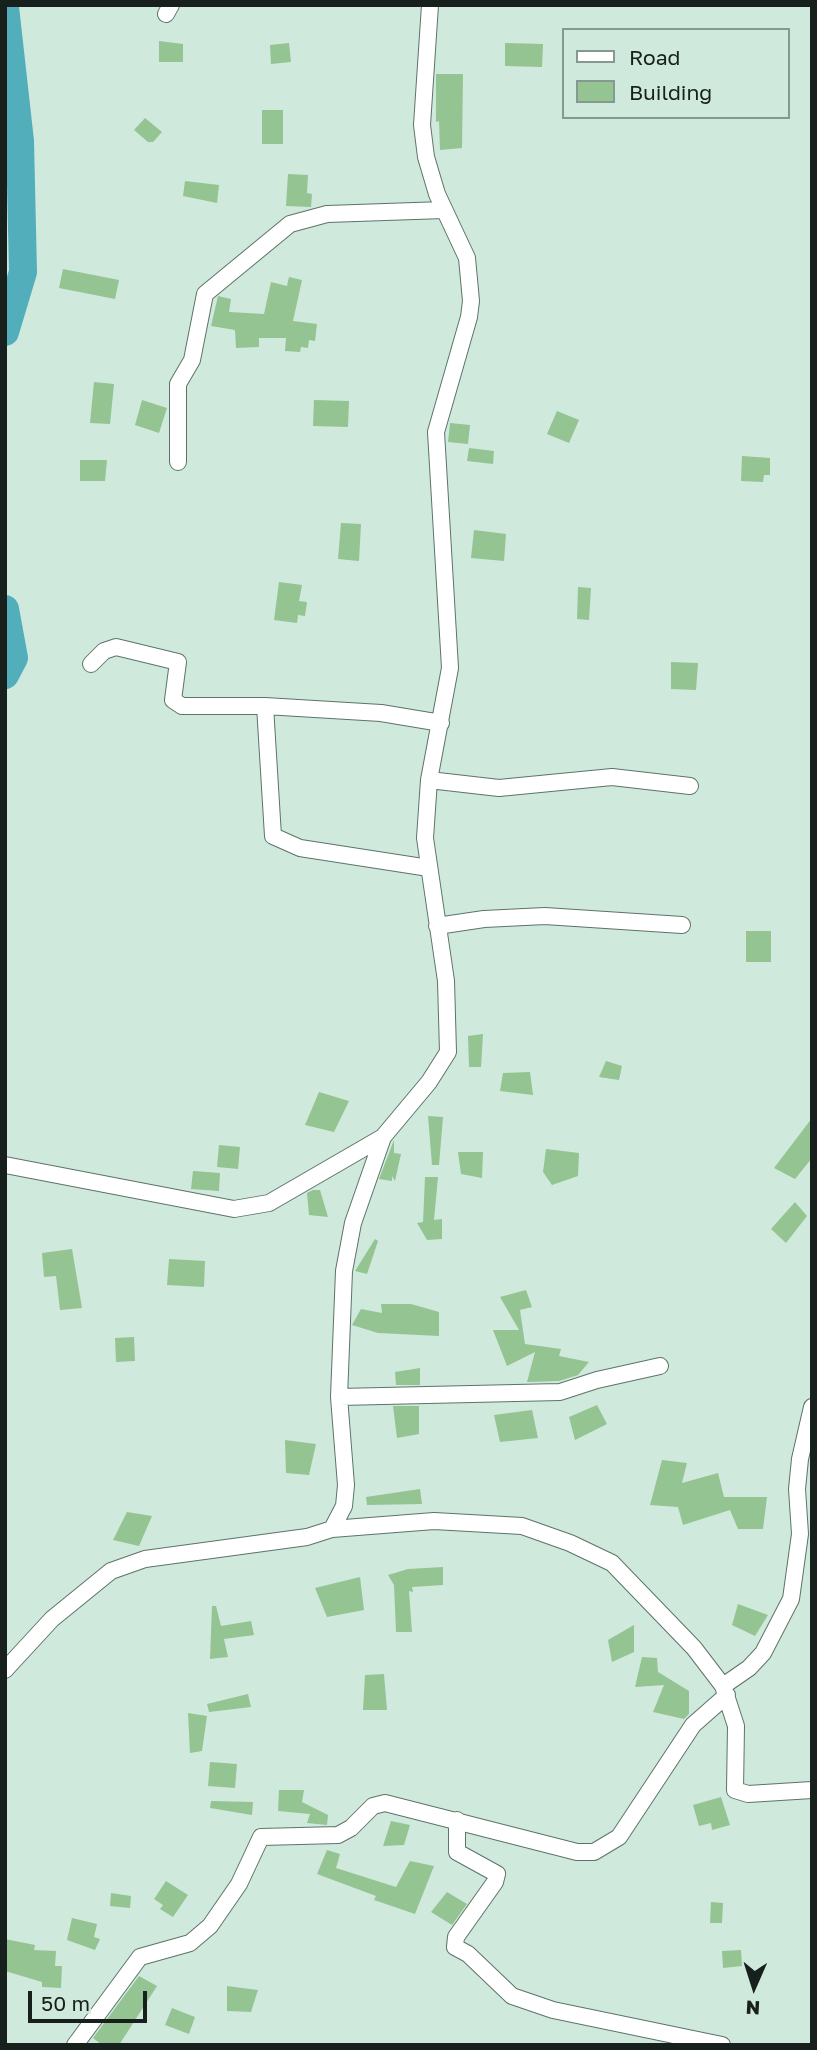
<!DOCTYPE html>
<style>
body{margin:0}
#map{position:relative;width:817px;height:2050px;overflow:hidden;background:#d0e9dd;font-family:"Golos Text",sans-serif}
canvas{display:block}
.frame{position:absolute;inset:0;border:7px solid #17201c;pointer-events:none}
.legend{position:absolute;left:562px;top:28px;width:228px;height:91px;box-sizing:border-box;background:#d0e9dd;border:2px solid #869990;margin:0;padding:9px 12px;list-style:none;font-size:21px;color:#17201c}
.legend li{display:flex;align-items:center;gap:14px;height:35px}
.legend b{width:35px;border:2px solid #869990}
.north{position:absolute;left:719px;top:1952px;width:70px;height:70px;-webkit-text-stroke:5px #d0e9dd;paint-order:stroke;rotate:183deg;font-size:19px;font-weight:700;line-height:28px;text-align:center;color:#17201c}
.north::after{content:'';display:block;margin:auto;width:24px;height:32px;background:#17201c;clip-path:polygon(50% 0,100% 100%,50% 72%,0 100%)}
.scale{position:absolute;left:28px;top:1991px;width:119px;height:32px;box-sizing:border-box;border:4px solid #17201c;border-top:0;padding-left:9px;font-size:21px;line-height:24px;white-space:nowrap;color:#17201c;-webkit-text-stroke:5px #d0e9dd;paint-order:stroke}
</style>
<div id="map">
<canvas width="817" height="2050"></canvas>
<div class="frame"></div>
<ul class="legend">
<li><b style="height:9px;background:#fff"></b>Road</li>
<li><b style="height:19px;background:#93c491"></b>Building</li>
</ul>
<div class="north">N</div>
<div class="scale">50 m</div>
</div>
<script>
const g = document.querySelector('canvas').getContext('2d');
g.lineJoin = 'round';
const toPath = rows => new Path2D(rows.map(r => 'M' + r).join(''));
function trace(path, color, width, dash) { g.strokeStyle = color; g.lineWidth = width; g.lineCap = dash ? 'butt' : 'round'; g.setLineDash(dash || []); g.stroke(path); }
function fill(path, color) { g.fillStyle = color; g.fill(path, 'evenodd'); }
const river = toPath([
 [5,7,20,141,23,272,5,332],
 [5,609,14,658,5,675]
]);
const building = toPath([
 [159,41,183,44,183,62,159,62],
 [289,43,291,62,271,64,270,45],
 [505,43,543,44,542,67,505,66],
 [436,74,463,74,462,148,440,150,439,121,436,122],
 [262,110,283,110,283,144,262,144],
 [145,118,162,132,153,142,148,142,134,130],
 [288,174,308,175,307,193,312,194,311,207,286,206],
 [185,181,219,185,217,203,183,196],
 [63,269,119,280,115,299,59,288],
 [289,277,302,280,293,321,317,324,315,341,309,340,308,348,301,347,300,352,285,351,286,338,259,338,259,347,236,348,235,330,211,326,218,296,231,299,229,312,264,314,271,282,287,286],
 [94,382,114,384,110,424,90,423],
 [142,400,167,408,159,433,135,425],
 [314,400,349,401,348,427,313,426],
 [557,411,579,420,569,443,547,434],
 [450,423,470,425,468,444,448,442],
 [469,448,494,451,493,464,467,461],
 [742,456,770,458,770,475,764,475,763,482,741,481],
 [80,460,107,460,105,481,80,481],
 [341,523,361,524,359,561,338,559],
 [474,530,506,534,504,561,471,558],
 [279,582,302,585,299,601,307,602,305,616,298,615,297,623,274,620],
 [578,587,591,588,589,620,577,619],
 [671,662,698,663,696,690,671,689],
 [746,931,771,931,771,962,746,962],
 [483,1034,481,1067,469,1067,468,1036],
 [606,1061,622,1066,619,1080,599,1077],
 [530,1072,533,1095,500,1091,503,1073],
 [319,1092,349,1101,334,1132,305,1125],
 [428,1116,443,1117,439,1165,432,1165],
 [812,1118,812,1158,795,1179,774,1168],
 [394,1140,394,1153,401,1154,395,1181,392,1176,392,1181,379,1179],
 [219,1145,240,1147,238,1169,217,1167],
 [546,1149,579,1153,578,1176,552,1185,543,1172],
 [458,1152,483,1152,482,1178,461,1174],
 [193,1171,220,1173,219,1191,191,1189],
 [425,1177,438,1177,434,1220,442,1219,442,1239,427,1240,417,1223,423,1222],
 [313,1190,320,1190,328,1217,309,1215,307,1193],
 [795,1202,807,1216,786,1243,771,1229],
 [375,1239,378,1241,367,1274,355,1271],
 [72,1249,82,1308,60,1310,56,1276,44,1277,42,1253],
 [169,1259,205,1261,204,1287,167,1285],
 [526,1290,532,1307,520,1310,525,1344,561,1349,559,1356,589,1362,578,1375,559,1381,527,1382,535,1352,507,1366,493,1330,519,1330,500,1297],
 [381,1304,411,1304,439,1312,439,1336,378,1333,352,1325,361,1309,382,1313],
 [134,1337,135,1361,116,1362,115,1338],
 [420,1368,420,1385,396,1385,395,1372],
 [597,1405,607,1424,575,1440,569,1417],
 [393,1406,419,1406,419,1434,397,1438],
 [532,1410,538,1438,500,1442,494,1415],
 [285,1440,316,1444,309,1475,286,1473],
 [662,1460,687,1463,682,1483,718,1473,724,1497,767,1497,763,1529,738,1529,730,1510,683,1525,678,1507,650,1505],
 [420,1489,422,1504,367,1505,366,1497],
 [127,1512,152,1516,139,1546,113,1540],
 [443,1567,443,1585,412,1587,413,1592,409,1591,412,1632,396,1632,394,1585,388,1575,408,1569],
 [360,1577,364,1610,327,1617,315,1588],
 [738,1604,768,1615,755,1636,732,1625],
 [212,1606,216,1606,221,1626,251,1621,254,1635,224,1639,228,1657,210,1659],
 [634,1625,634,1652,612,1662,608,1640],
 [642,1657,657,1658,658,1672,689,1691,689,1714,684,1719,653,1712,664,1685,635,1687],
 [384,1674,387,1710,363,1710,365,1675],
 [248,1694,251,1707,209,1712,207,1704],
 [188,1713,207,1716,202,1751,190,1753],
 [210,1762,237,1764,235,1788,208,1786],
 [279,1790,304,1790,302,1802,328,1815,327,1825,307,1823,310,1814,278,1811],
 [721,1797,730,1825,712,1830,711,1823,699,1826,693,1805],
 [211,1801,253,1802,252,1815,210,1808],
 [391,1821,410,1825,404,1845,383,1846],
 [327,1850,340,1854,336,1868,396,1887,410,1861,434,1866,415,1914,374,1900,376,1896,317,1874],
 [166,1881,188,1895,173,1917,160,1909,163,1905,154,1899],
 [447,1892,467,1904,452,1925,431,1912],
 [111,1893,131,1896,130,1908,110,1906],
 [711,1902,723,1903,722,1923,710,1923],
 [72,1918,97,1924,94,1937,100,1939,95,1950,67,1940],
 [5,1939,35,1945,34,1950,56,1951,55,1966,62,1966,61,1988,42,1987,42,1982,5,1971],
 [741,1950,742,1966,723,1968,722,1951],
 [139,1976,157,1986,119,2045,102,2045,93,2038],
 [227,1986,258,1990,251,2012,227,2011],
 [172,2008,195,2017,189,2034,165,2025]
]);
const minor = toPath([
 [166,14,171,5],
 [178,462,178,384,192,360,205,294,290,224,327,214,444,210],
 [91,664,104,651,116,647,178,662,173,700,182,706,265,706,381,713,441,723],
 [265,706,273,836,300,848,429,868],
 [429,780,499,788,612,777,690,786],
 [437,926,484,919,545,916,682,925],
 [5,1165,234,1209,269,1203,383,1137],
 [339,1397,560,1392,597,1380,660,1366],
 [332,1529,434,1521,522,1526,570,1543,612,1563,694,1648,723,1686,736,1726,735,1790,748,1794,812,1790],
 [5,1670,52,1619,111,1571,145,1559,307,1537,332,1529,344,1506,346,1485,339,1397,344,1271,353,1223,383,1137,429,1082,448,1052,446,981,425,838,429,780,450,668,436,432,469,317,471,301,467,258,437,194,426,157,422,125,430,5],
 [723,1686,749,1668,763,1653,791,1599,800,1534,797,1489,800,1459,812,1407],
 [457,1820,457,1852,497,1874,495,1882,456,1937,455,1947,468,1954,512,1996,553,2010,722,2045],
 [75,2045,140,1957,190,1943,210,1926,239,1884,261,1837,338,1835,351,1828,373,1806,385,1803,577,1852,594,1852,619,1837,693,1725,727,1695]
]);
trace(river, '#53aebc', 28);
fill(building, '#93c491');
trace(minor, '#5d7369', 18);
trace(minor, '#fff', 16);
</script>
